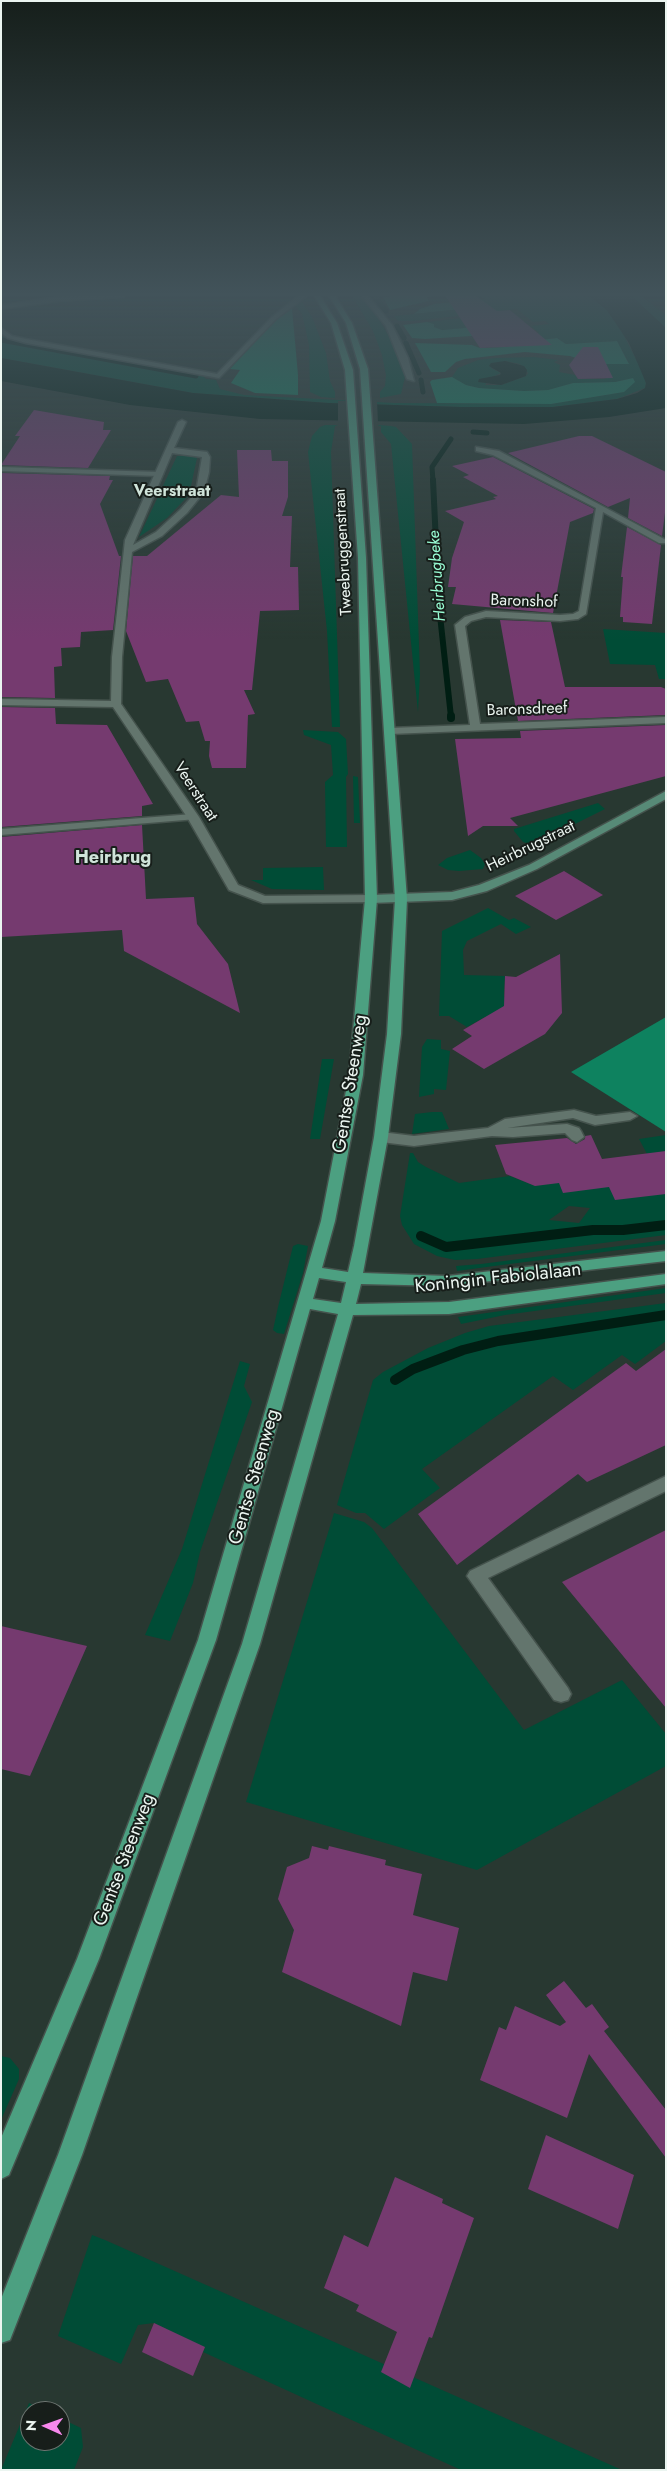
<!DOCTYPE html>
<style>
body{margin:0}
#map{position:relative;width:667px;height:2471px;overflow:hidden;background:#283831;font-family:Jost,sans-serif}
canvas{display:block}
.frame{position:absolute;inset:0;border:2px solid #ebf5f0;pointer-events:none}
.north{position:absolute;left:20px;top:2401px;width:50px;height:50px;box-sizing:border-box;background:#171e1a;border:1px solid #6c7470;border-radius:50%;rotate:272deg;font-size:14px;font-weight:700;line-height:20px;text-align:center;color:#ebf5f0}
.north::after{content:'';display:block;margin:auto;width:18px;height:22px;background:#f788ec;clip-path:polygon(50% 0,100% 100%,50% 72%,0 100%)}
</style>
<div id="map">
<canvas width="667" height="2471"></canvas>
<div class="frame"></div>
<div class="north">N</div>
</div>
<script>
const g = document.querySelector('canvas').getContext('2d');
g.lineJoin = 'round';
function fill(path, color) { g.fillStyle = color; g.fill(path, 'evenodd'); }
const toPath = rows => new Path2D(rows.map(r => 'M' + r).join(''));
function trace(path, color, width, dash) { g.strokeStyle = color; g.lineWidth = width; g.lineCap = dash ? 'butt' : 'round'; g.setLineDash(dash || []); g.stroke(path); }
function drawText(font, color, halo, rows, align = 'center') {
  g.font = font + ' Jost,sans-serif'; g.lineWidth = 4; g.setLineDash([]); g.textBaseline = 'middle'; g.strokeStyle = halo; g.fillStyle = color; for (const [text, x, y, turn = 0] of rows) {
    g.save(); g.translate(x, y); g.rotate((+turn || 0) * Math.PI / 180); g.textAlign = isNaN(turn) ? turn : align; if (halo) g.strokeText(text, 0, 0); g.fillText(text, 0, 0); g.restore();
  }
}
const green = toPath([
 [351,294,357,294,376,314,395,347,405,377,401,394,380,398,380,392,385,386,386,375,382,355,373,331],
 [476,294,586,294,606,309,618,324,642,371,646,383,645,388,617,399,553,407,460,407,328,403,193,393,1,358,1,335,8,340,203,376,206,379,216,380,220,389,244,395,395,403,551,404,624,392,634,382,633,378,615,382,573,383,548,390,524,391,479,388,466,385,452,377,458,368,478,360,497,358,534,357,558,360,554,362,560,365,559,372,575,375,578,379,606,379,594,364,629,363,617,341,566,344,557,338,531,341,534,333,539,333,531,326,549,324,545,321,533,322,517,309,413,321,398,321,394,316,472,308,470,300,485,299],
 [505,361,520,364,528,373,526,376,501,385,485,385,490,378,501,373,491,368],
 [629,294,639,294,666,315,666,328],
 [302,302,312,317,326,353,330,381,335,392,335,398,321,397,310,392,309,345,305,327,302,314,294,304],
 [463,318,481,327,442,330,434,327,434,324,427,322],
 [325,425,338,425,335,426,331,452,340,727,332,727,327,631,308,452,312,436,320,427],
 [378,426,379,425,391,426,396,427,412,444,420,674,418,712,391,444,381,432,381,426],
 [177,456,191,456,197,458,189,495,167,518,139,537],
 [603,629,666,633,666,679,659,679,655,665,610,664],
 [303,730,338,732,346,739,348,774,346,777,347,847,326,847,325,782,333,775,331,745,304,735],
 [353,776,358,777,360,823,354,823],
 [598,803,605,809,533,845,523,842,514,831,514,829],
 [470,850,481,858,485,864,483,869,459,871,448,870,438,865,447,858],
 [323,867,324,890,272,889,251,880,263,880,263,868],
 [488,908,509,920,514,918,531,927,516,934,501,924,467,941,463,950,464,975,505,976,504,996,516,997,502,1027,485,1017,467,1027,449,1016,439,1016,442,931],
 [427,1039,441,1040,441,1049,450,1051,446,1090,434,1089,434,1094,419,1097,422,1047],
 [322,1059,334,1059,320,1139,310,1139],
 [432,1112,442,1112,449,1129,412,1134,415,1114],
 [666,1135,666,1151,647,1154,639,1139],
 [410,1153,413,1153,418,1162,426,1167,459,1183,510,1176,533,1185,560,1181,666,1192,666,1235,477,1259,455,1260,437,1256,414,1244,402,1225,400,1216],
 [569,1206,590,1208,579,1223,549,1220],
 [666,1240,666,1244,494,1266,457,1271,456,1266,481,1264],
 [298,1244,308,1246,303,1273,284,1334,277,1333,273,1330,278,1307,293,1246],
 [666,1288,666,1293,505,1315,461,1324,458,1317],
 [666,1303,666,1341,635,1364,622,1355,573,1390,553,1376,422,1469,440,1488,384,1529,365,1513,356,1513,337,1505,373,1380,383,1372,428,1348,465,1333,489,1326],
 [240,1361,250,1364,244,1386,252,1402,200,1552,193,1583,170,1641,145,1635,182,1549],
 [334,1513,364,1522,372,1528,524,1730,622,1680,666,1734,666,1766,477,1870,246,1802],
 [1,2056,10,2058,19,2069,19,2079,1,2120],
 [92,2235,105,2240,622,2470,461,2470,203,2352,205,2348,154,2323,138,2325,121,2364,58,2336],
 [29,2403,45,2411,30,2411,30,2441,60,2441,60,2418,81,2428,83,2447,74,2470,1,2470]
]);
const forest = toPath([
 [414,294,459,294,427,297,429,301,390,310,383,297],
 [470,300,472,308,414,314,420,309,434,304],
 [292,308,298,375,298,395,255,393,231,383,240,370,230,369,279,316],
 [427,322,434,324,434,327,442,330,497,325,472,336,425,339,412,338,403,325],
 [557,338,566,344,617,341,629,364,594,364,570,356,525,352,465,359,456,362,445,372,431,372,415,343,472,345,480,348,504,347,531,341],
 [452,377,466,385,479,388,524,391,548,390,573,383,615,382,633,378,635,382,624,392,551,404,437,403,430,382,432,380],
 [666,1017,666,1132,571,1072]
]);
const water = toPath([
 [586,294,629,294,666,328,666,408,609,417,524,424,260,419,130,405,1,381,1,358,193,393,328,403,460,407,553,407,617,399,637,393,645,388,646,383,629,343,606,309],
 [505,361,524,366,527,370,526,376,501,385,478,382,479,379,500,375,501,373,489,366,491,363]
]);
const pier = toPath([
 [338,401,377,401,378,423,338,423]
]);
const streamFar3 = toPath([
 [376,298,386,311],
 [397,326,404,338],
 [1,340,196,376],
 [406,343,419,373],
 [421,380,423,392],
 [473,432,487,433],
 [433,481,432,467,451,439]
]);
const streamFar2 = toPath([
 [433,480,439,606,451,717]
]);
const streamFar1 = toPath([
 [451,716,451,718]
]);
const stream = toPath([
 [421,1236,446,1247,593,1230,623,1230,666,1225],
 [395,1380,413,1369,463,1350,498,1341,666,1315]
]);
const building = toPath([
 [444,294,473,294,497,311,510,310,552,345,480,348],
 [583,347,598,347,613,378,578,379,569,365],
 [34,410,104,422,103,430,111,430,88,468,1,465,20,436,15,436],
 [579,436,592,436,666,472,666,505,662,536,628,518,630,498,608,507,508,453],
 [237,450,271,450,272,461,288,461,288,497,282,516,292,516,290,567,298,567,299,610,260,611,252,690,244,690,255,714,248,715,246,768,212,768,209,756,210,741,205,741,199,721,186,722,168,679,146,682,126,631,133,556,147,556,221,495,239,497],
 [493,457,594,509,593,513,570,522,553,613,452,604,456,587,448,587,452,558,464,522,445,511,496,499,493,497,498,496,463,477,469,475,452,466],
 [1,473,110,476,109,480,113,480,100,504,119,556,121,556,113,630,81,632,80,647,61,648,62,666,54,667,55,698,1,697],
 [627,527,661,545,652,624,623,622,623,617,620,617,623,577,621,577],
 [500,620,551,622,565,687,661,687,666,689,666,715,518,721],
 [1,707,55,708,56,724,107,725,153,804,142,806,142,816,1,827],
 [666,725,666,776,510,818,518,826,483,826,468,836,455,739,521,738,520,731],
 [142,825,146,899,194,897,197,924,228,964,240,1013,124,951,122,930,1,937,1,837],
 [564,871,603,895,556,920,515,896],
 [560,954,562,1013,545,1034,484,1069,452,1049,472,1036,463,1030,504,1006,505,976,516,977],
 [591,1135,602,1159,666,1151,666,1194,615,1200,609,1187,563,1193,559,1183,535,1186,506,1174,495,1145,567,1138,576,1144,585,1139,585,1136],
 [666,1349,666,1445,587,1482,578,1474,457,1565,418,1514,626,1363,636,1371],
 [666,1530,666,1708,562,1582],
 [1,1626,87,1646,30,1776,1,1769],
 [312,1846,328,1850,329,1846,386,1860,385,1865,422,1874,413,1915,459,1928,447,1981,413,1972,401,2026,282,1972,294,1930,278,1899,287,1867,309,1858],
 [564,1981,586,2008,592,2004,609,2027,604,2031,666,2110,666,2158,589,2054,567,2118,480,2080,499,2027,506,2030,515,2006,560,2026,566,2022,546,1995],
 [546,2135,634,2175,618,2229,528,2189],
 [395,2177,443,2199,442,2203,474,2218,432,2338,429,2337,410,2388,381,2372,397,2332,356,2311,359,2305,324,2288,344,2235,368,2247],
 [154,2323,205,2347,193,2376,142,2352]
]);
const lane = toPath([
 [122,294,124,297,60,301,1,309,1,305,60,297,122,294],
 [1,467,159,472,163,474,159,476,1,471,1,467],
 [193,814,197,815,197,819,1,835,1,829,193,814],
 [574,1110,596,1116,630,1112,637,1116,630,1120,595,1125,573,1118,507,1128,567,1124,579,1128,581,1131,584,1137,577,1142,572,1140,565,1133,513,1137,492,1136,414,1146,381,1142,374,1137,381,1132,414,1136,488,1128,505,1119,574,1110],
 [666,1476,666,1491,488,1578,568,1688,571,1694,568,1700,561,1702,554,1700,467,1576,470,1571,666,1476]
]);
const street = toPath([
 [301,294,309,294,276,319,219,378,26,343,8,338,1,333,1,328,12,336,26,339,217,374,272,317,301,294],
 [360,294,366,294,392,325,408,358,414,381,407,379,386,326,360,294],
 [182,420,186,422,174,448,207,452,210,457,209,472,204,492,187,513,162,536,132,552,122,657,121,704,199,817,238,885,265,896,371,895,375,896,377,899,375,902,263,903,229,890,187,817,113,707,1,705,1,699,111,701,112,657,125,540,178,422,182,420],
 [172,453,202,457,196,492,181,509,156,532,133,545,172,453],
 [476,447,499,451,666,540,665,543,659,543,603,512,586,614,578,619,560,621,486,617,471,621,465,626,480,724,666,717,666,723,390,734,385,731,390,728,470,725,455,625,465,617,486,611,560,615,573,614,579,611,596,508,493,455,476,451,476,447]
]);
const secondary = toPath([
 [666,791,666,799,537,869,487,891,452,900,371,903,365,899,371,895,452,892,479,885,529,865,666,791]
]);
const primary = toPath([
 [313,294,319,294,337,323,353,370,366,558,377,899,363,1075,335,1221,322,1268,348,1272,354,1246,374,1137,387,1034,395,899,360,369,346,323,328,294,334,294,352,323,368,369,407,899,401,1034,388,1137,363,1273,448,1276,666,1251,666,1261,448,1286,361,1284,356,1304,449,1302,666,1274,666,1284,449,1314,353,1315,260,1644,82,2155,10,2340,1,2343,1,2299,58,2155,242,1644,338,1314,310,1309,216,1640,99,1959,9,2175,1,2179,1,2138,77,1959,198,1640,321,1221,349,1075,365,899,358,558,345,370,331,323,313,294],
 [319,1278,346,1282,341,1303,313,1299,319,1278]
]);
const farNeighbourhoodnames = [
 ["Veerstraat",172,492]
];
const farStreetnames = [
 ["Tweebruggenstraat",344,552,-93],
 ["Baronshof",524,602,2],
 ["Baronsdreef",527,710,-2],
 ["Veerstraat",195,792,57],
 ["Heirbrugstraat",531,847,-26]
];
const farWaternames = [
 ["Heirbrugbeke",438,576,-94]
];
const farQuarternames = [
 ["Heirbrug",113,859]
];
const streetNames = [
 ["Gentse Steenweg",351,1084,-81],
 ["Koningin Fabiolalaan",498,1279,-6],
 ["Gentse Steenweg",255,1477,-74],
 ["Gentse Steenweg",125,1860,-69]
];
fill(green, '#004c36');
fill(forest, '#0e825f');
fill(water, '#001e13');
fill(pier, '#283831');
trace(streamFar3, '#001e13', 5);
trace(streamFar2, '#001e13', 6);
trace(streamFar1, '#001e13', 8);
trace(stream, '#001e13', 10);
fill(building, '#753a6f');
trace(lane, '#45534d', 3);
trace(street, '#45534d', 3);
trace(secondary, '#45534d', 3);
trace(primary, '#45534d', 3);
fill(lane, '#63756d');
fill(street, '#63756d');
fill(secondary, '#578a77');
fill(primary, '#4ca081');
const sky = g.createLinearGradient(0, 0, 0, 640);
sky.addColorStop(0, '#161f1b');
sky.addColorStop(0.46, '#42535a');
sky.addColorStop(1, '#42535a00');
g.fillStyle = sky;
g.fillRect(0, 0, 667, 640);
drawText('bold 16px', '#d0e4da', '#171e1a', farNeighbourhoodnames);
drawText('16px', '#ebf5f0', '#171e1a', farStreetnames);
drawText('italic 16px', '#98fcd3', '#171e1a', farWaternames);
drawText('bold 18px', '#d0e4da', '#171e1a', farQuarternames);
drawText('19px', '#ebf5f0', '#171e1a', streetNames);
</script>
